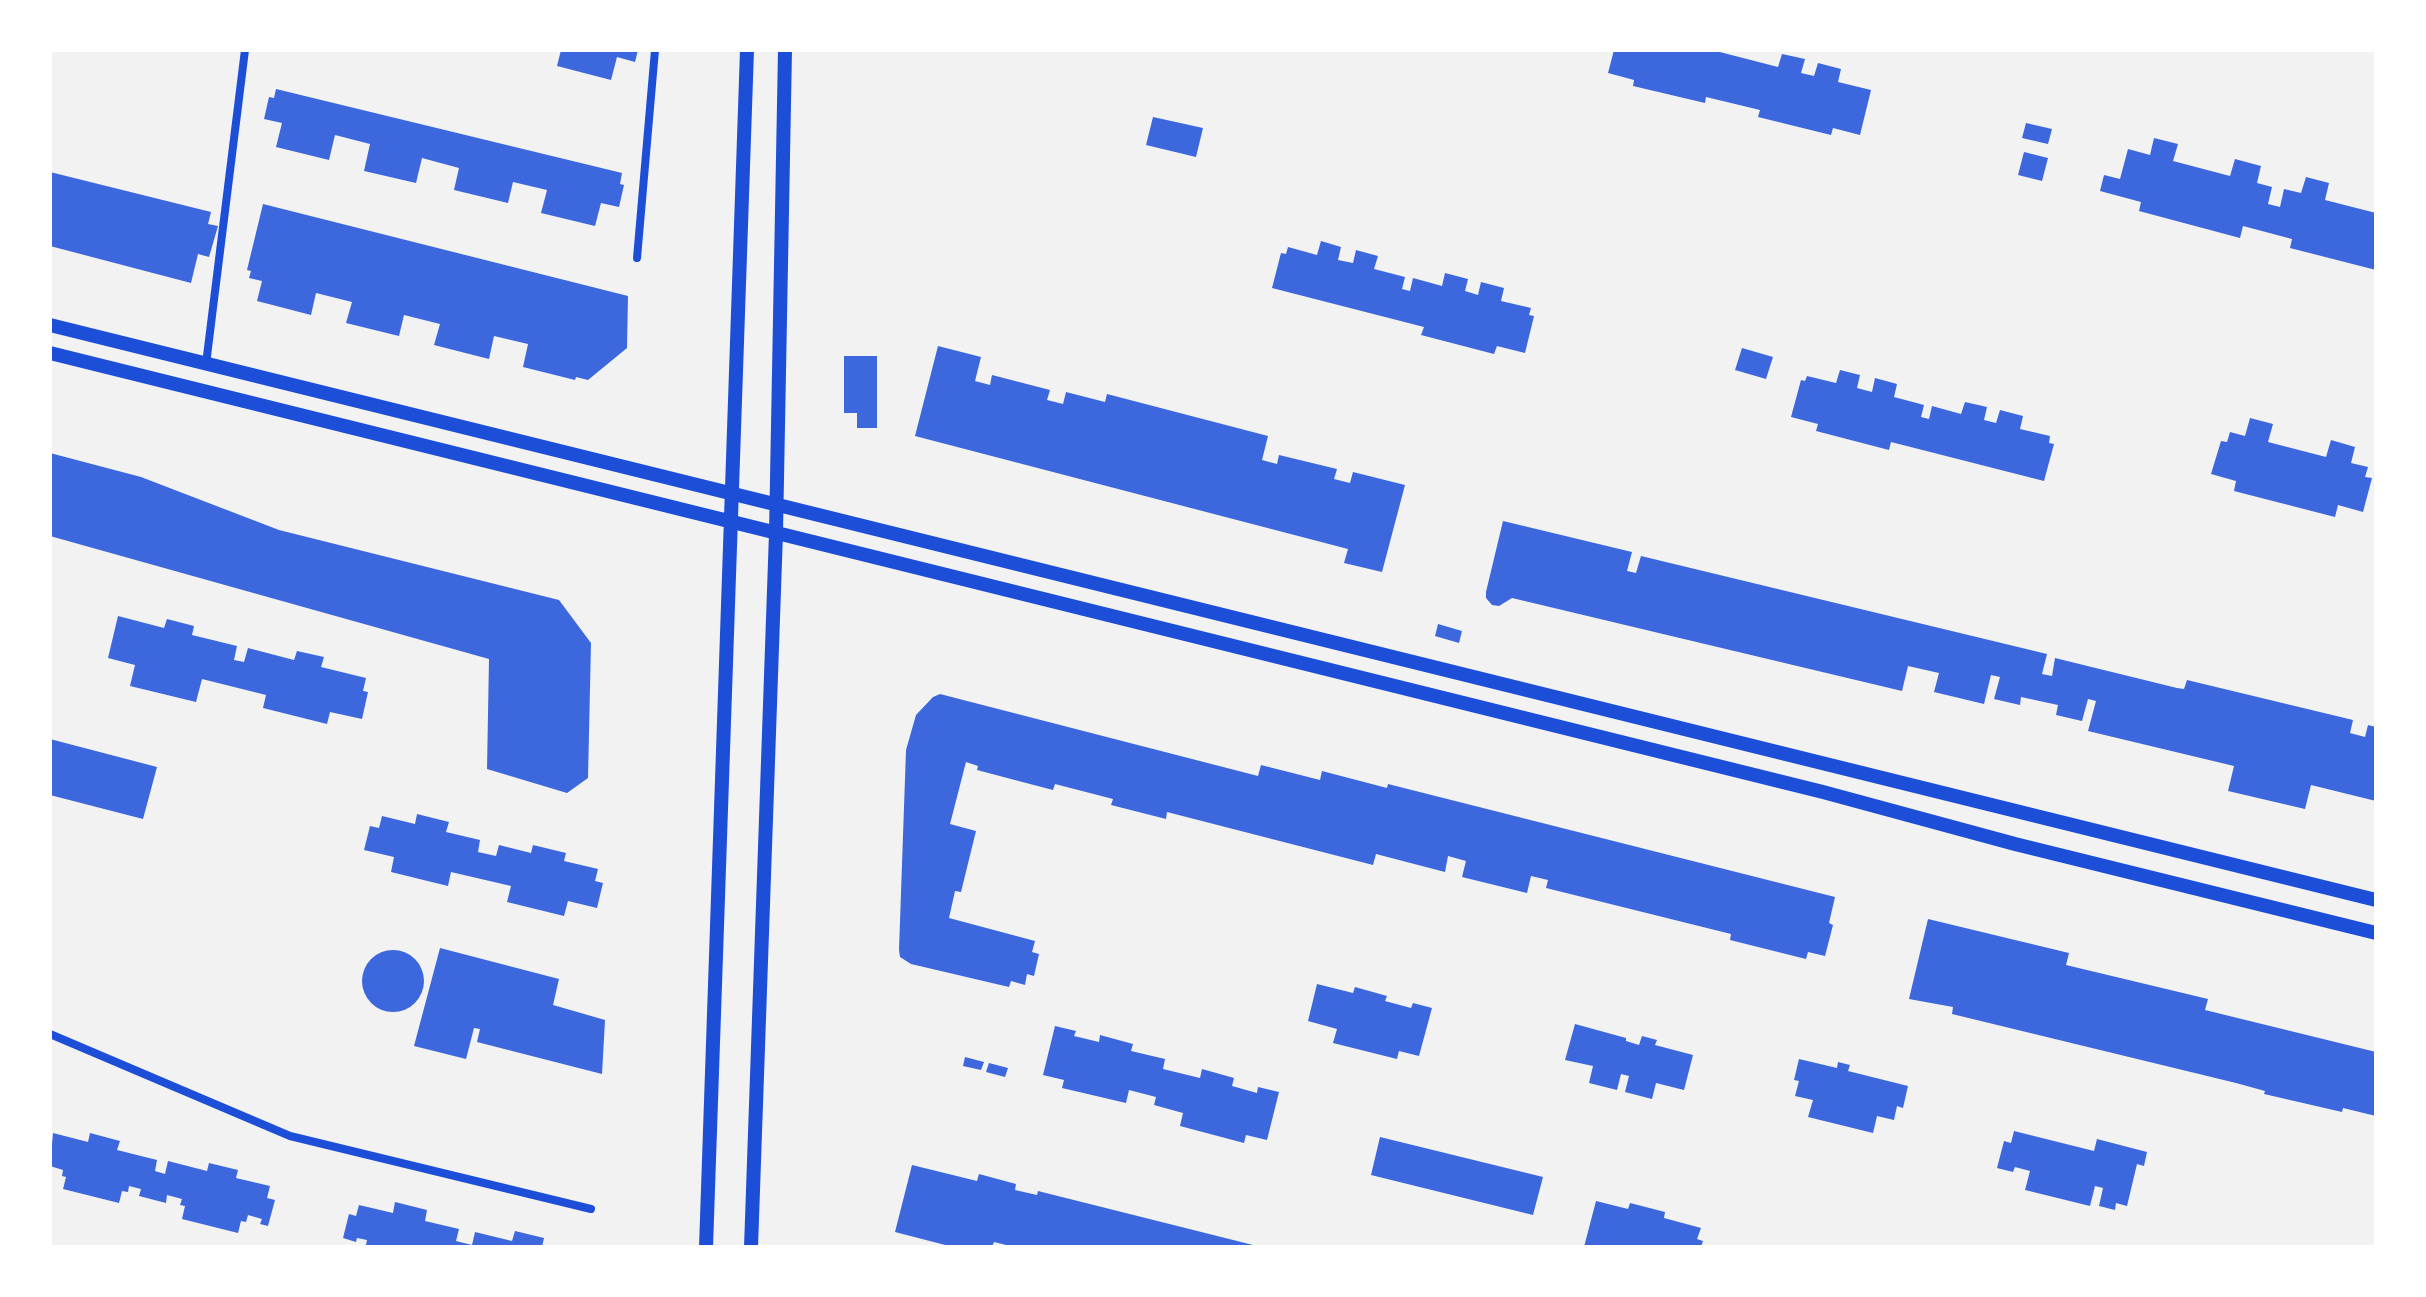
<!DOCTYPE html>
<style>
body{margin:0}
#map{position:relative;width:2426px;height:1297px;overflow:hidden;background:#f2f2f2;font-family:"Roboto Serif",serif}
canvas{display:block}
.frame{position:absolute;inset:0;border:52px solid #fff;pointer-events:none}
</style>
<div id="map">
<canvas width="2426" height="1297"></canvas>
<div class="frame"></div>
</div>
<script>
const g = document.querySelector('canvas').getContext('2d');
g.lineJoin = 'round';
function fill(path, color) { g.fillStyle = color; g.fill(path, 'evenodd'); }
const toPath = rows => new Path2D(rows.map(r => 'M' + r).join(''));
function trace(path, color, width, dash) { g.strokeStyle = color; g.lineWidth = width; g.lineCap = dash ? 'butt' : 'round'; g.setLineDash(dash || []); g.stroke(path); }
const building = toPath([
 [561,50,638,50,635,62,617,57,611,80,557,66],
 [1614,50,1712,50,1778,67,1782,54,1805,59,1801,73,1814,76,1818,63,1841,69,1838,82,1871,90,1860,135,1833,128,1831,135,1758,117,1760,110,1706,97,1705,103,1633,86,1634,80,1608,73],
 [276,89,622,173,620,184,624,185,619,207,601,203,595,226,541,213,547,190,513,182,508,203,454,190,459,168,422,158,416,183,364,171,370,144,335,135,329,160,276,147,282,123,264,119,269,97,274,98],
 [1153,117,1203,128,1196,157,1146,145],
 [2026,123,2052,129,2048,144,2022,138],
 [2154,138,2178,144,2173,161,2230,176,2235,159,2261,166,2257,183,2272,187,2268,204,2280,207,2284,189,2301,193,2306,177,2329,183,2325,200,2376,213,2376,270,2290,248,2292,239,2243,226,2240,238,2139,211,2141,202,2100,191,2104,175,2120,179,2128,149,2150,155],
 [2024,152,2048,158,2042,181,2018,175],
 [50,172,211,212,208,224,218,226,209,257,198,254,191,283,50,246],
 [263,204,628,296,627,348,588,380,576,377,575,380,523,367,528,344,494,336,489,359,434,345,440,324,404,315,399,336,346,323,352,302,316,293,311,315,257,301,262,281,249,278,251,271,247,270],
 [1321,241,1341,247,1338,260,1353,263,1356,250,1378,256,1374,269,1405,277,1402,289,1410,291,1413,278,1442,286,1445,273,1468,279,1465,291,1478,295,1481,282,1504,288,1501,301,1531,308,1529,315,1534,316,1525,353,1497,346,1494,354,1421,335,1424,327,1272,288,1281,253,1286,254,1288,247,1317,255],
 [938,346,981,357,975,381,990,385,992,375,1050,390,1047,400,1063,404,1066,392,1105,402,1107,394,1268,436,1262,460,1277,464,1279,455,1337,469,1334,479,1350,483,1353,472,1405,485,1382,572,1344,563,1348,549,915,436],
 [1742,348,1773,357,1766,379,1735,370],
 [844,356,877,356,877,428,857,428,857,413,844,413],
 [1840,370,1860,375,1857,388,1872,392,1875,378,1897,384,1894,397,1924,405,1921,417,1929,419,1932,406,1961,414,1965,402,1987,407,1984,420,1996,423,2000,410,2023,416,2020,429,2050,436,2049,443,2054,444,2044,481,1891,442,1889,450,1816,431,1818,424,1791,417,1801,380,1805,381,1807,376,1836,383],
 [2250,418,2273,424,2268,442,2326,457,2331,440,2355,447,2351,463,2368,467,2365,477,2372,478,2363,512,2338,505,2335,517,2234,491,2236,481,2211,474,2221,441,2227,442,2230,432,2245,436],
 [50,453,141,477,279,530,559,600,591,643,588,778,567,793,487,769,489,659,50,536],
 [1503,521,1632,552,1627,571,1636,573,1641,556,2047,654,2042,674,2052,676,2055,658,2177,688,2184,689,2187,680,2353,720,2350,733,2365,737,2368,725,2376,727,2376,801,2311,785,2305,809,2228,791,2234,766,2088,731,2096,701,2088,699,2082,721,2056,715,2058,705,2021,697,2020,705,1994,699,2000,677,1991,675,1984,704,1934,692,1939,673,1908,666,1902,691,1512,598,1499,606,1492,605,1486,598,1486,592],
 [118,616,164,628,167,619,194,626,192,635,237,646,234,660,244,662,248,648,294,660,297,651,324,657,321,667,366,678,363,691,368,692,362,719,330,712,327,724,263,708,266,695,202,679,196,702,130,686,135,665,108,658],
 [1438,624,1462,631,1459,643,1435,636],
 [940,694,1258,776,1261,765,1320,780,1322,771,1387,788,1388,784,1835,897,1829,923,1833,925,1825,956,1808,952,1806,959,1730,940,1731,934,1546,888,1548,880,1531,876,1527,893,1462,877,1466,861,1448,856,1445,872,1376,854,1373,865,1167,812,1166,819,1111,805,1113,799,1055,784,1053,790,1030,784,977,770,978,766,966,762,950,824,976,831,961,892,955,891,949,918,1035,941,1032,952,1039,954,1034,976,1027,974,1025,985,1011,981,1009,987,911,964,900,957,899,950,906,750,916,715,933,697],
 [50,739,157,767,143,819,50,795],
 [417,814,449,822,446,832,480,840,478,852,496,856,499,845,531,853,533,845,566,853,564,861,598,869,595,881,603,883,597,908,568,901,564,916,507,902,511,886,451,872,448,886,391,872,394,857,364,850,370,826,379,828,382,816,415,824],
 [1928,919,2069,953,2066,965,2208,999,2205,1010,2376,1052,2376,1116,2343,1108,2342,1112,2264,1094,2265,1091,2236,1083,1952,1014,1953,1007,1909,999],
 [440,948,559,979,553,1005,605,1020,602,1074,477,1042,480,1029,474,1028,466,1059,414,1046],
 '362 981a31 31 0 1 1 62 0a31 31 0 1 1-62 0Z',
 [1317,984,1353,993,1355,987,1387,996,1385,1001,1411,1008,1413,1003,1432,1008,1419,1056,1399,1051,1397,1059,1333,1043,1337,1029,1308,1021],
 [1575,1024,1626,1038,1626,1041,1639,1045,1642,1036,1657,1040,1655,1045,1693,1055,1684,1090,1656,1083,1652,1099,1625,1092,1629,1076,1621,1074,1617,1090,1589,1083,1593,1066,1565,1060],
 [1055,1026,1076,1031,1074,1036,1099,1042,1100,1035,1133,1044,1131,1051,1165,1059,1163,1069,1200,1078,1202,1069,1234,1078,1232,1086,1257,1093,1258,1087,1279,1092,1267,1140,1246,1135,1244,1143,1180,1126,1183,1113,1154,1105,1156,1097,1129,1090,1126,1103,1062,1088,1064,1080,1043,1075],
 [965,1057,984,1062,981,1070,963,1066],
 [1799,1059,1837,1068,1838,1062,1850,1065,1848,1071,1908,1086,1903,1108,1897,1106,1894,1120,1877,1116,1873,1133,1808,1117,1813,1100,1795,1096,1799,1081,1794,1080],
 [989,1063,1008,1068,1005,1077,986,1072],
 [2014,1131,2094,1151,2097,1139,2147,1152,2144,1166,2137,1164,2127,1206,2116,1203,2115,1210,2099,1206,2103,1188,2095,1186,2090,1206,2025,1190,2030,1171,2015,1167,2013,1172,1997,1168,2004,1141,2011,1143],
 [53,1133,88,1142,90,1133,120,1141,117,1150,157,1160,155,1171,165,1174,168,1161,207,1171,209,1163,238,1170,236,1178,270,1186,267,1198,275,1200,268,1226,260,1224,262,1219,248,1215,246,1222,241,1221,238,1233,182,1219,185,1206,180,1205,182,1199,167,1195,166,1203,139,1196,141,1189,129,1186,128,1192,122,1191,119,1203,63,1189,66,1177,62,1176,63,1170,50,1166],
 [1380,1137,1543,1177,1533,1215,1371,1175],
 [912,1165,977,1181,979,1174,1016,1184,1015,1190,1037,1195,1038,1191,1261,1247,1014,1247,994,1242,992,1247,953,1247,895,1232],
 [1596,1201,1628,1209,1630,1203,1665,1212,1664,1218,1701,1228,1697,1239,1703,1241,1701,1247,1584,1247],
 [395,1202,427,1210,425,1221,459,1229,456,1241,472,1245,475,1232,512,1241,515,1231,544,1238,542,1247,372,1247,366,1245,367,1240,357,1238,356,1242,343,1238,349,1214,356,1216,359,1205,393,1213]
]);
const minor = toPath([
 [637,258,655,50],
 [206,364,245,50],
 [50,1034,290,1136,591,1209]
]);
const tertiary = toPath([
 [50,325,2376,900],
 [50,353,1823,792,2015,844,2376,933],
 [706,1247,747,50],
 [751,1247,776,533,785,50]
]);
fill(building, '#3d67dc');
trace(minor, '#1d4ed8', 8);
trace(tertiary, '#1d4ed8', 14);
</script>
